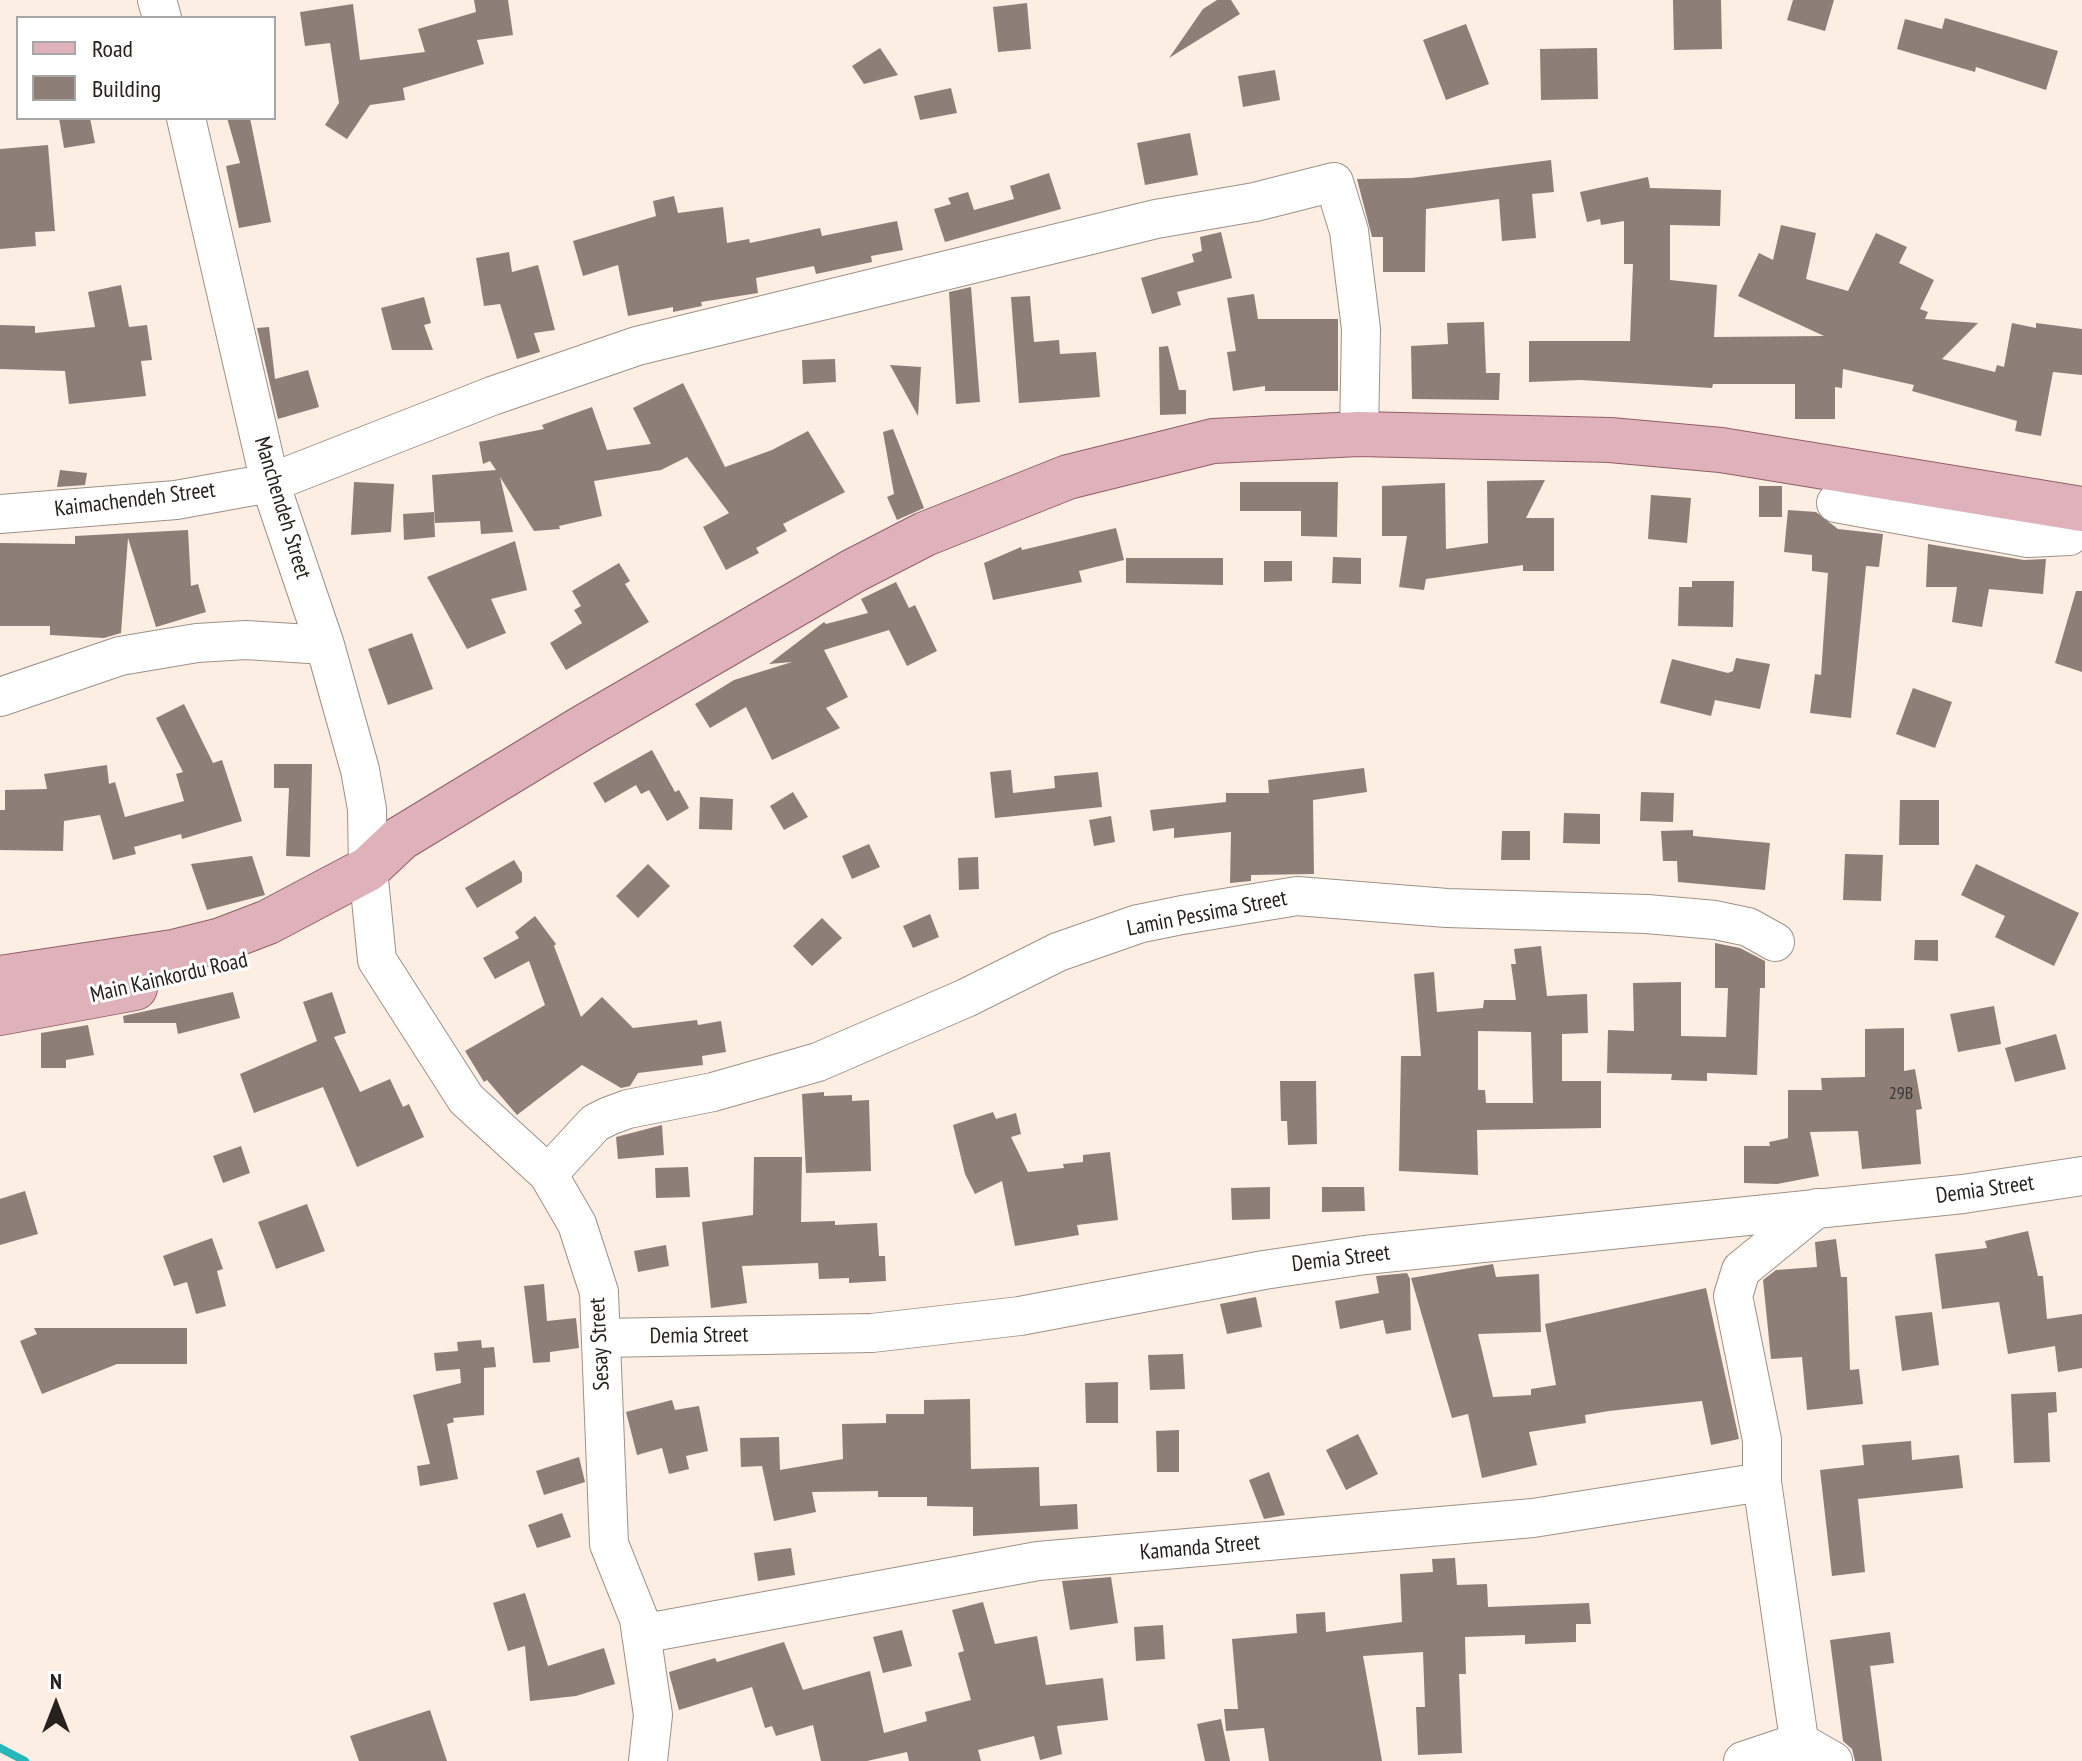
<!DOCTYPE html>
<style>
body{margin:0}
#map{position:relative;width:2082px;height:1761px;overflow:hidden;background:#fceee2;font-family:"PT Sans Narrow",sans-serif}
canvas{display:block}
.legend{position:absolute;left:16px;top:16px;width:260px;height:104px;box-sizing:border-box;background:#fff;border:2px solid #a8a6a5;margin:0;padding:10px 14px;list-style:none;font-size:24px;color:#26211d}
.legend li{display:flex;align-items:center;gap:16px;height:40px}
.legend b{width:40px;border:2px solid #a8a6a5}
.north{position:absolute;left:16px;top:1665px;width:80px;height:80px;-webkit-text-stroke:6px #fff;paint-order:stroke;rotate:0deg;font-size:22px;font-weight:700;line-height:32px;text-align:center;color:#26211d}
.north::after{content:'';display:block;margin:auto;width:28px;height:36px;background:#26211d;clip-path:polygon(50% 0,100% 100%,50% 72%,0 100%)}
</style>
<div id="map">
<canvas width="2082" height="1761"></canvas>
<ul class="legend">
<li><b style="height:10px;background:#dfb2bb"></b>Road</li>
<li><b style="height:22px;background:#8e7e78"></b>Building</li>
</ul>
<div class="north">N</div>
</div>
<script>
const g = document.querySelector('canvas').getContext('2d');
g.lineJoin = 'round';
const toPath = rows => new Path2D(rows.map(r => 'M' + r).join(''));
function trace(path, color, width, dash) { g.strokeStyle = color; g.lineWidth = width; g.lineCap = dash ? 'butt' : 'round'; g.setLineDash(dash || []); g.stroke(path); }
function fill(path, color) { g.fillStyle = color; g.fill(path, 'evenodd'); }
function drawText(font, color, halo, rows, align = 'center') {
  g.font = font + ' "PT Sans Narrow",sans-serif'; g.lineWidth = 6; g.setLineDash([]); g.textBaseline = 'middle'; g.strokeStyle = halo; g.fillStyle = color; for (const [text, x, y, turn = 0] of rows) {
    g.save(); g.translate(x, y); g.rotate((+turn || 0) * Math.PI / 180); g.textAlign = isNaN(turn) ? turn : align; if (halo) g.strokeText(text, 0, 0); g.fillText(text, 0, 0); g.restore();
  }
}
const stream = toPath([
 [0,1748,25,1761]
]);
const building = toPath([
 [474,0,508,0,513,35,477,40,484,64,403,88,405,100,370,105,347,139,325,125,339,103,330,43,305,46,300,12,353,4,360,60,425,52,418,29,476,12],
 [1217,0,1231,0,1240,14,1169,58,1203,9],
 [1673,0,1721,0,1722,49,1674,50],
 [1793,0,1834,0,1825,31,1787,20],
 [1027,3,1031,49,998,52,993,7],
 [1945,18,2058,51,2046,90,1976,67,1975,72,1897,49,1905,19,1942,29],
 [1466,24,1489,84,1446,100,1423,40],
 [880,48,898,75,864,84,852,66],
 [1597,48,1598,99,1541,100,1540,49],
 [1275,70,1280,100,1243,107,1238,76],
 [951,88,957,113,920,120,914,96],
 [59,118,90,118,95,143,64,148],
 [227,118,250,118,271,222,239,228,226,166,240,163],
 [1190,133,1198,175,1145,185,1137,143],
 [48,145,55,231,35,232,36,246,0,249,0,149],
 [1551,160,1554,192,1532,194,1536,238,1502,241,1499,199,1426,209,1425,272,1383,272,1383,237,1372,237,1357,179,1411,178],
 [1049,173,1061,209,945,242,934,209,951,204,948,198,968,192,974,210,1014,199,1010,186],
 [1648,177,1650,188,1721,190,1720,226,1670,225,1670,280,1717,285,1714,337,1824,336,1738,296,1759,253,1773,260,1781,225,1816,233,1806,279,1848,291,1876,233,1907,247,1899,263,1934,280,1920,309,1928,312,1925,319,1978,323,1942,359,1995,372,1997,365,2004,367,2012,323,2036,328,2036,323,2082,329,2082,375,2053,372,2041,436,2015,431,2017,421,1912,391,1914,385,1843,369,1842,388,1835,387,1835,419,1795,419,1795,384,1713,384,1712,388,1581,380,1529,382,1529,341,1630,341,1633,264,1624,264,1624,221,1601,225,1600,219,1587,222,1580,192],
 [674,196,678,213,723,207,727,243,749,239,750,243,820,228,822,236,897,221,903,250,871,256,872,262,816,274,814,266,756,278,758,293,701,302,702,306,673,312,673,307,628,316,618,265,583,276,573,241,656,216,653,201],
 [1221,232,1232,278,1177,292,1181,305,1152,314,1141,278,1194,262,1192,254,1202,251,1200,237],
 [509,252,512,272,538,265,555,330,534,333,540,352,517,359,500,304,484,306,476,258],
 [121,285,129,327,147,325,152,360,141,361,146,396,69,404,65,371,0,369,0,325,35,326,35,333,95,327,88,292],
 [971,287,980,402,956,404,949,292],
 [1254,294,1258,319,1338,319,1338,391,1265,391,1265,386,1233,391,1227,352,1236,351,1227,298],
 [1030,296,1034,342,1059,340,1060,354,1096,352,1100,397,1019,403,1011,297],
 [424,297,431,323,424,325,433,350,392,350,381,308],
 [1484,322,1486,373,1500,373,1499,400,1412,399,1411,346,1448,344,1447,323],
 [269,327,275,379,308,370,319,407,278,419,257,328],
 [1168,346,1179,390,1186,390,1186,414,1160,415,1159,347],
 [835,359,836,382,803,384,802,360],
 [890,365,921,367,918,416],
 [683,383,725,467,772,450,808,431,845,492,783,524,787,531,756,548,759,553,726,570,703,527,729,513,687,457,661,470,594,481,602,516,559,526,560,529,534,531,500,477,513,532,481,534,480,521,435,523,432,475,496,470,490,461,483,464,479,442,544,429,542,425,592,407,607,450,651,444,633,408],
 [893,429,924,508,897,520,887,497,894,494,883,432],
 [60,470,87,473,85,485,57,487],
 [1545,480,1526,518,1554,518,1554,571,1523,571,1523,565,1426,579,1424,590,1399,587,1407,536,1382,536,1382,486,1445,483,1446,549,1488,543,1487,481],
 [354,482,394,484,391,532,351,535],
 [1240,482,1338,482,1337,537,1301,536,1301,511,1240,511],
 [1759,486,1782,486,1782,517,1759,517],
 [1651,495,1691,498,1687,543,1648,539],
 [1788,510,1816,512,1838,529,1883,534,1879,567,1866,566,1851,718,1810,713,1815,674,1821,675,1828,573,1812,571,1812,555,1784,552],
 [434,512,435,537,404,540,403,514],
 [1116,528,1124,560,1079,571,1082,582,993,600,984,563,1021,547,1022,550],
 [188,530,191,586,198,584,206,612,156,627,128,538,121,633,104,638,50,635,50,626,0,626,0,543,75,544,75,536],
 [515,541,527,590,491,599,506,633,467,649,427,577],
 [1928,544,2024,560,2046,559,2043,594,1989,589,1982,627,1952,622,1957,587,1926,587],
 [1333,557,1361,558,1361,584,1332,583],
 [1126,558,1223,558,1223,585,1126,583],
 [1264,561,1292,561,1292,581,1264,582],
 [619,563,630,581,625,584,649,622,566,670,550,643,582,623,574,610,581,606,572,591],
 [1692,581,1734,581,1733,627,1678,626,1679,587,1692,587],
 [896,582,909,608,915,605,937,651,907,666,889,630,824,650,848,697,826,708,840,728,772,760,746,707,710,728,695,704,734,680,792,662,769,664,824,622,826,624,868,613,861,599],
 [2076,591,2082,591,2082,672,2055,663],
 [412,633,433,689,388,705,368,649],
 [1736,658,1770,664,1760,709,1715,700,1711,716,1660,703,1672,659,1728,673,1733,671],
 [1913,688,1952,702,1935,748,1896,734],
 [184,704,213,763,222,760,242,821,182,839,181,834,134,847,136,854,113,860,100,815,64,821,63,851,0,850,0,810,5,810,5,790,47,789,44,774,107,765,109,784,115,782,125,817,184,801,176,774,183,772,156,718],
 [652,750,675,792,679,790,689,808,667,821,649,790,641,794,636,785,605,803,593,783],
 [274,764,312,764,310,857,286,856,289,788,274,788],
 [1364,768,1367,792,1313,800,1314,874,1251,875,1251,881,1230,883,1231,832,1174,838,1174,828,1153,831,1150,810,1226,802,1226,793,1269,793,1268,780],
 [1011,770,1013,793,1055,788,1054,776,1098,772,1102,807,995,818,990,772],
 [793,792,808,817,784,830,770,806],
 [1641,792,1674,793,1673,822,1640,821],
 [700,797,733,799,732,830,699,829],
 [1900,800,1939,800,1939,845,1899,845],
 [1564,813,1600,814,1600,844,1563,843],
 [1111,816,1115,842,1094,846,1089,820],
 [1693,830,1693,836,1770,843,1765,890,1678,882,1677,861,1663,861,1661,831],
 [1502,831,1530,831,1530,860,1501,860],
 [869,844,880,867,852,879,842,856],
 [1845,854,1883,855,1881,901,1843,900],
 [252,856,265,895,207,910,191,864],
 [978,857,979,889,959,890,958,858],
 [514,860,522,873,522,882,477,908,465,888],
 [648,864,670,886,638,918,616,896],
 [1976,864,2079,913,2054,966,1995,937,2005,916,1961,895],
 [930,914,939,937,913,948,903,926],
 [535,916,556,944,554,946,581,1017,602,997,633,1028,697,1020,698,1025,721,1021,726,1052,702,1056,703,1065,638,1073,630,1086,621,1088,582,1065,517,1115,487,1080,484,1082,465,1051,545,1005,529,961,495,979,483,958,519,938,515,932],
 [822,918,842,938,812,966,793,946],
 [1915,940,1938,940,1938,961,1914,960],
 [1715,943,1740,948,1765,961,1765,988,1760,988,1757,1075,1707,1073,1707,1081,1671,1080,1672,1074,1607,1073,1608,1030,1634,1031,1633,983,1681,982,1681,1036,1726,1037,1728,988,1715,988],
 [1541,946,1547,996,1587,994,1588,1033,1562,1034,1562,1081,1601,1081,1601,1128,1477,1130,1478,1175,1399,1171,1401,1056,1421,1056,1414,974,1434,972,1437,1012,1483,1008,1484,1000,1516,1000,1511,964,1516,964,1514,949],
 [1478,1031,1531,1032,1533,1103,1486,1103,1485,1090,1478,1090],
 [233,992,240,1018,178,1034,176,1023,124,1023,123,1016],
 [332,992,346,1033,334,1037,360,1092,390,1079,403,1107,409,1104,424,1137,357,1167,323,1087,254,1113,240,1074,317,1041,303,1002],
 [1994,1006,2001,1044,1958,1052,1950,1014],
 [88,1025,94,1055,66,1060,66,1068,41,1068,41,1033],
 [1904,1028,1904,1071,1915,1069,1922,1109,1916,1110,1921,1164,1862,1169,1858,1131,1810,1132,1819,1176,1777,1184,1744,1183,1744,1146,1770,1146,1769,1142,1788,1138,1788,1090,1822,1090,1821,1078,1865,1077,1865,1029],
 [2056,1034,2066,1069,2015,1082,2005,1048],
 [1280,1081,1316,1081,1317,1144,1288,1145,1287,1121,1281,1121],
 [824,1092,824,1096,852,1095,852,1101,869,1100,871,1171,806,1173,802,1094],
 [993,1112,996,1119,1016,1113,1021,1134,1011,1137,1028,1172,1064,1168,1063,1164,1083,1162,1083,1155,1110,1152,1118,1220,1077,1225,1079,1235,1015,1246,1002,1181,975,1194,965,1174,953,1125],
 [662,1125,664,1155,618,1159,616,1137],
 [241,1146,250,1173,223,1183,213,1156],
 [754,1157,802,1157,801,1222,835,1221,835,1225,877,1223,879,1256,885,1256,886,1281,849,1283,849,1278,819,1279,818,1263,742,1266,747,1303,711,1308,702,1222,753,1215],
 [688,1167,690,1197,656,1198,655,1168],
 [1270,1187,1270,1219,1232,1220,1231,1188],
 [1322,1187,1364,1187,1365,1211,1322,1212],
 [25,1191,38,1234,0,1245,0,1199],
 [307,1204,325,1251,276,1269,258,1222],
 [2028,1231,2038,1276,2043,1276,2047,1319,2082,1314,2082,1368,2058,1372,2055,1346,2008,1354,1999,1302,1942,1309,1935,1254,1987,1248,1985,1241],
 [212,1238,223,1269,217,1271,226,1306,196,1314,187,1282,174,1286,163,1256],
 [1836,1239,1841,1277,1847,1277,1850,1370,1859,1369,1863,1404,1807,1410,1802,1357,1771,1359,1763,1280,1776,1270,1817,1267,1815,1242],
 [666,1245,669,1266,638,1272,634,1251],
 [1493,1264,1496,1277,1539,1274,1541,1332,1478,1334,1493,1397,1531,1395,1531,1389,1556,1385,1545,1324,1706,1288,1739,1439,1711,1445,1702,1401,1609,1411,1585,1415,1586,1423,1529,1432,1537,1465,1482,1478,1468,1414,1452,1418,1411,1278],
 [1407,1273,1410,1279,1411,1330,1386,1334,1383,1320,1340,1329,1335,1301,1379,1293,1376,1276],
 [544,1284,547,1321,576,1318,579,1348,550,1352,550,1362,533,1363,524,1286],
 [1256,1297,1262,1327,1227,1334,1220,1304],
 [1932,1312,1939,1365,1902,1371,1895,1316],
 [34,1328,187,1328,187,1364,117,1364,42,1394,20,1341,37,1334],
 [481,1340,482,1348,494,1347,496,1367,484,1368,484,1415,453,1418,454,1422,447,1424,458,1479,420,1486,417,1466,430,1464,413,1395,461,1383,460,1369,436,1371,434,1353,458,1351,457,1342],
 [1183,1354,1185,1389,1150,1390,1148,1355],
 [1118,1382,1118,1423,1086,1423,1085,1383],
 [2056,1392,2057,1412,2048,1413,2050,1462,2014,1463,2011,1394],
 [970,1399,971,1469,1039,1467,1040,1506,1077,1504,1078,1529,973,1536,973,1507,927,1506,927,1497,878,1497,878,1491,812,1492,816,1512,774,1521,762,1466,741,1467,740,1438,779,1437,780,1470,843,1459,842,1424,886,1423,886,1414,924,1414,924,1400],
 [672,1400,675,1410,699,1406,708,1451,686,1456,689,1469,669,1474,662,1448,637,1455,626,1412],
 [1179,1430,1179,1472,1157,1472,1156,1431],
 [1358,1434,1378,1474,1346,1490,1326,1450],
 [1911,1441,1912,1460,1959,1455,1963,1488,1858,1499,1865,1572,1832,1576,1820,1470,1864,1465,1862,1445],
 [579,1457,585,1482,544,1495,536,1471],
 [1269,1472,1285,1515,1264,1519,1249,1480],
 [562,1513,571,1537,537,1548,528,1525],
 [791,1548,795,1575,758,1581,754,1553],
 [1455,1558,1457,1585,1487,1584,1488,1607,1589,1603,1591,1624,1576,1624,1576,1642,1525,1644,1525,1635,1465,1637,1466,1674,1459,1674,1462,1753,1418,1755,1416,1707,1425,1707,1423,1652,1363,1656,1382,1761,1269,1761,1264,1728,1226,1731,1224,1709,1238,1709,1232,1639,1297,1633,1296,1614,1325,1612,1326,1632,1402,1622,1400,1574,1433,1572,1432,1559],
 [1111,1577,1118,1623,1070,1630,1062,1581],
 [525,1593,548,1666,604,1648,615,1684,576,1696,530,1701,525,1646,508,1651,493,1603],
 [983,1602,995,1644,1037,1636,1046,1685,1103,1678,1108,1720,1057,1726,1062,1754,1040,1760,1034,1736,978,1750,981,1761,909,1761,907,1752,867,1761,821,1761,813,1725,776,1736,772,1726,765,1728,752,1687,679,1710,670,1677,669,1672,715,1658,717,1662,784,1642,803,1690,870,1671,884,1733,927,1721,925,1712,971,1700,958,1653,964,1651,952,1610],
 [1163,1625,1165,1659,1136,1661,1134,1627],
 [902,1630,912,1666,883,1673,873,1637],
 [1890,1632,1894,1663,1870,1666,1882,1761,1855,1761,1852,1749,1843,1741,1830,1640],
 [430,1710,447,1761,359,1761,350,1736],
 [1221,1719,1230,1761,1205,1761,1197,1724]
]);
const minor = toPath([
 [157,0,162,18],
 [186,118,270,483,325,645,360,770,367,809,368,869,377,960,466,1099,548,1174,577,1224,599,1292,609,1544,639,1619,653,1715,648,1761],
 [1836,503,2028,538,2069,536,2082,520],
 [0,514,176,500,270,483,492,396,637,346,1156,219,1255,202,1334,182,1349,231,1361,329,1359,434],
 [0,697,120,656,197,643,246,640,325,645],
 [548,1174,595,1123,609,1116,628,1109,713,1092,818,1062,966,998,1058,952,1138,924,1182,915,1297,896,1447,908,1647,914,1715,920,1748,927,1775,942],
 [601,1338,872,1333,1020,1316,1264,1270,1365,1255,1963,1194,2082,1176],
 [641,1634,1038,1561,1533,1518,1762,1482],
 [1743,1761,1800,1742,1833,1761],
 [1802,1761,1762,1482,1762,1440,1733,1296,1741,1270,1817,1208]
]);
const major = toPath([
 [0,978,173,952,221,940,268,922,368,869,401,838,582,728,853,571,925,534,1068,477,1213,441,1359,434,1610,440,1721,450,2082,509],
 [0,1013,135,988]
]);
const numberNames = [
 ["29B",1901,1094]
];
const streetNames = [
 ["Kaimachendeh Street",135,500,-7],
 ["Manchendeh Street",282,508,73],
 ["Lamin Pessima Street",1207,914,-11],
 ["Main Kainkordu Road",169,978,-13],
 ["Demia Street",1985,1190,-8],
 ["Demia Street",1341,1259,-7],
 ["Demia Street",699,1336,-1],
 ["Sesay Street",600,1344,-93],
 ["Kamanda Street",1200,1548,-5]
];
trace(stream, '#26b7bb', 8);
fill(building, '#8e7e78');
trace(minor, '#9d9186', 40);
trace(major, '#905e66', 46);
trace(minor, '#fff', 38);
trace(major, '#dfb2bb', 44);
drawText('18px', '#403834', null, numberNames);
drawText('22px', '#26211d', '#fff', streetNames);
</script>
